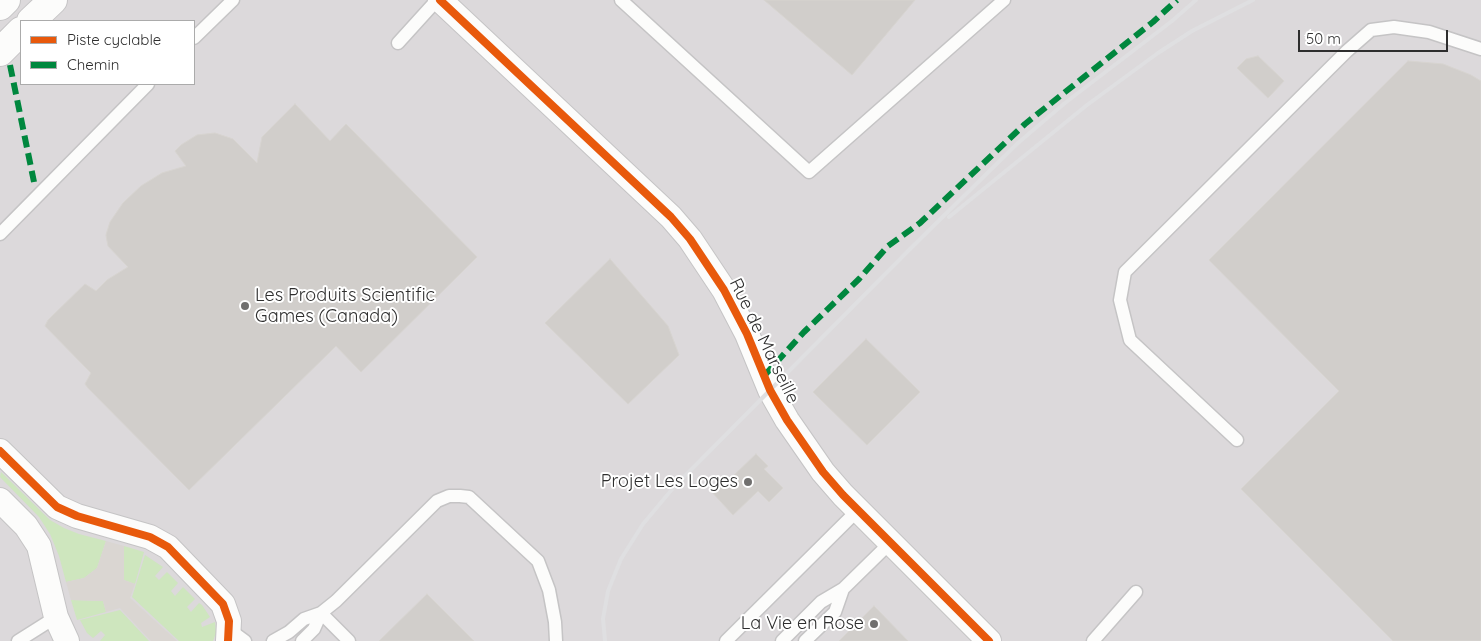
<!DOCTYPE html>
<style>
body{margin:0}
#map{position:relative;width:1481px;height:641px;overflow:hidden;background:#ece8e4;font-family:Quicksand,sans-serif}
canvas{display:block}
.legend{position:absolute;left:20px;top:20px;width:175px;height:65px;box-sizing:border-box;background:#fff;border:1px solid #ababab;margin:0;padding:6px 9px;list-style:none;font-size:15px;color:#2e2e2e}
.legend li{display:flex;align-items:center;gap:10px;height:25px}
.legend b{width:25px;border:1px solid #ababab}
.scale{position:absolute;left:1298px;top:30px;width:150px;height:22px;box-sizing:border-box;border:2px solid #2e2e2e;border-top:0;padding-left:6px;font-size:15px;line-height:18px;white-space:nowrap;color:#2e2e2e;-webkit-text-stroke:4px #fff;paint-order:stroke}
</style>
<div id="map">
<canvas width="1481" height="641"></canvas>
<ul class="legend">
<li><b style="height:6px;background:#e8590c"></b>Piste cyclable</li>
<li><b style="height:6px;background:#00873e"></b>Chemin</li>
</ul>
<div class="scale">50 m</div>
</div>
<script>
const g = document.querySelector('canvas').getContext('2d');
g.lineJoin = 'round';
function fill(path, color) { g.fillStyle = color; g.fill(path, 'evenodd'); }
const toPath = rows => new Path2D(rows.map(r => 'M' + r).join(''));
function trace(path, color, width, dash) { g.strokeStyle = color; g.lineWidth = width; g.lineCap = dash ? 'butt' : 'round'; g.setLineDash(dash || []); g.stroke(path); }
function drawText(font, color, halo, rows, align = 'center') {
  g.font = font + ' Quicksand,sans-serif'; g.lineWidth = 4; g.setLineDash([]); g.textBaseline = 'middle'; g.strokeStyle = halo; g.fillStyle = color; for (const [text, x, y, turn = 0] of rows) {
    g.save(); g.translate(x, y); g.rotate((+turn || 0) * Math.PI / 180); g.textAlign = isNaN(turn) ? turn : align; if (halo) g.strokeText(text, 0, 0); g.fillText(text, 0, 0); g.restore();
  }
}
const industrial = toPath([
 [0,0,1481,0,1481,641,0,641],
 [21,21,194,21,194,84,21,84]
]);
const green = toPath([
 [1,472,50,520,64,528,79,534,106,541,97,568,84,578,66,582,59,556,50,534,39,517,0,477],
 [124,546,144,552,135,584,124,580],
 [145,555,163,567,155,576,159,580,167,572,178,583,171,591,175,596,183,587,195,599,187,607,191,612,199,603,202,605,210,617,201,623,202,627,215,622,216,633,213,641,179,641,132,597],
 [71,600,103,601,106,612,77,620],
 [120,610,149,641,100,641,105,635,101,631,93,638,87,633,80,620]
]);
const plaza = toPath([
 [106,541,124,546,124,580,135,584,130,598,177,641,151,641,120,608,106,612,103,601,71,600,66,582,84,578,97,568]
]);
const building = toPath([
 [764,0,915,0,852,75,764,0],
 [1258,56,1284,81,1268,98,1237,68,1246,59,1258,56],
 [1408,61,1443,64,1471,75,1481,81,1481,641,1393,641,1241,489,1339,391,1209,260,1408,61],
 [295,104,330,141,346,124,477,257,361,372,336,346,189,490,88,388,85,384,91,373,45,326,48,320,85,284,96,291,107,280,128,267,108,246,106,235,110,222,123,203,141,186,162,173,186,166,175,151,181,145,197,135,215,133,233,139,257,163,262,137,295,104],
 [610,259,668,326,679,355,628,404,545,323,610,259],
 [866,339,920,392,867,445,813,392,866,339],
 [756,454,768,466,764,469,783,488,769,502,758,491,733,515,710,490,726,475,730,479,756,454],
 [427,594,474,641,379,641,427,594],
 [874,606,908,641,839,641,874,606]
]);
const lane = toPath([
 [621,0,809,172,1004,0],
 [194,38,233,0],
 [398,43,437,0],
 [0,234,148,84],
 [1237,440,1130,340,1120,300,1125,272,1347,51,1371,30,1394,27,1429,32,1481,49],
 [321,613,349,641],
 [230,630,245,641],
 [18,641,56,617],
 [273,641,289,632,304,619,321,613,336,601,437,501,449,496,460,496,469,497,538,561,549,590,555,622,556,641],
 [302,641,314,629,321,613],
 [726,641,858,510],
 [782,641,821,602,843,589,891,542],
 [805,641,835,612,843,589],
 [1093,641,1136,592]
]);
const street = toPath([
 [440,0,671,217,690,239,724,290,747,334,770,390,787,420,823,472,843,495,989,641],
 [0,451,57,507,77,516,150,537,168,547,223,604,229,621,228,641],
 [0,500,26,526,39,546,56,617,67,641]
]);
const secondary = toPath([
 [0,6,6,0],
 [31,21,53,0],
 [0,52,21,31]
]);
const rail = toPath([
 [949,217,1087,105,1158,53,1192,31,1253,0],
 [605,641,603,619,608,591,621,559,643,524,674,487,910,249,1018,143,1065,103,1172,21,1196,0]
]);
const quiet = toPath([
 [10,65,34,182],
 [764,376,804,332,859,279,888,246,920,223,1025,124,1153,22,1177,0]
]);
const cycleway = toPath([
 [440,0,671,217,690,239,724,290,747,334,770,390,787,420,823,472,843,495,989,641],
 [0,451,57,507,77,516,150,537,168,547,223,604,229,621,228,641]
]);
const markers = [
 [245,306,5,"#706f6e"],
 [748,482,5,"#706f6e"],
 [874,624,5,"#706f6e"]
];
const poiNames = [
 ["Les Produits Scientific",255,296,"left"],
 ["Games (Canada)",255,317,"left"],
 ["Projet Les Loges",738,482],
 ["La Vie en Rose",864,624]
];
const streetNames = [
 ["Rue de Marseille",764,341,64]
];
fill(industrial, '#dcd9db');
fill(green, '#cee6be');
fill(plaza, '#dad6d2');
fill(building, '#d1cecb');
trace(building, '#d7d4d0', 1);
trace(lane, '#c5c4c5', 15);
trace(street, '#c5c4c5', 26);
trace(secondary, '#c5c4c5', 30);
trace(lane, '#fcfcfb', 12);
trace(street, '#fcfcfb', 24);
trace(secondary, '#fcfcfb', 28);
trace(rail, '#dfdfe1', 4);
trace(quiet, '#00873e', 6, [12, 6]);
trace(cycleway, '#e8590c', 8);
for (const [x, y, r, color] of markers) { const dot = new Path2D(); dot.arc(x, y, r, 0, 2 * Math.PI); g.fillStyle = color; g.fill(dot); trace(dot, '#fff', 2); }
drawText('18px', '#2e2e2e', '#fff', poiNames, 'right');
drawText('18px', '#2e2e2e', '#fff', streetNames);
</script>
